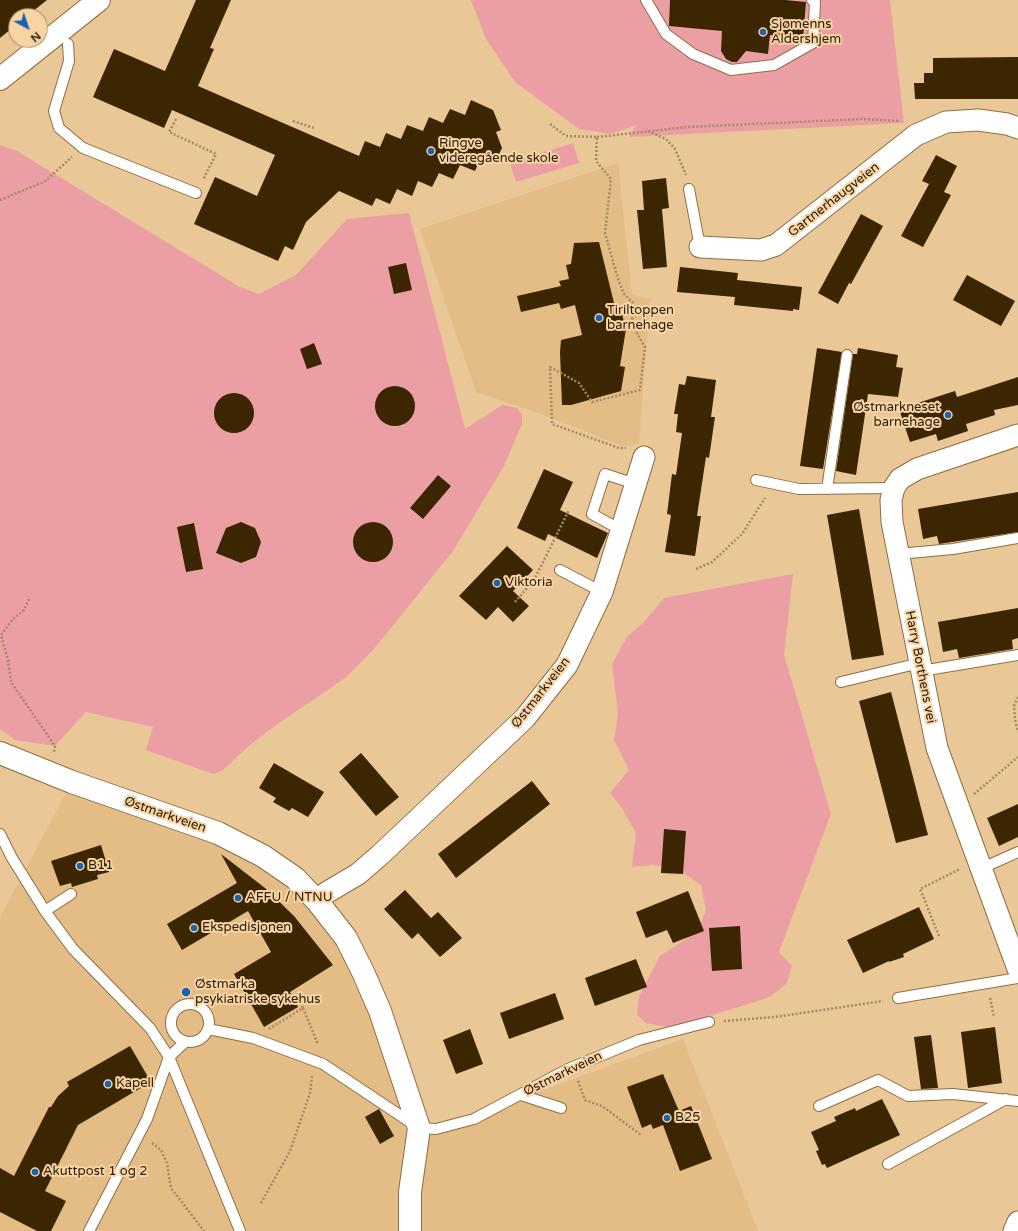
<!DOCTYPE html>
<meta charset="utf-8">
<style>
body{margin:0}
#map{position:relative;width:1018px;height:1231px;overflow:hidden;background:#eac797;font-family:"Varela Round",sans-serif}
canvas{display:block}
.north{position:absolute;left:8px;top:8px;width:40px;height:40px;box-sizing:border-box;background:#f8d4a4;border:1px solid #a58a66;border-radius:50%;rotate:140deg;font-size:11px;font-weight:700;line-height:16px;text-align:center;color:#291c09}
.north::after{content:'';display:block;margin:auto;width:14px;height:18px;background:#1862b1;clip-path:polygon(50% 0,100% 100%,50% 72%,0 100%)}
</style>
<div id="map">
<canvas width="1018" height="1231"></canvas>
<div class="north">N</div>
</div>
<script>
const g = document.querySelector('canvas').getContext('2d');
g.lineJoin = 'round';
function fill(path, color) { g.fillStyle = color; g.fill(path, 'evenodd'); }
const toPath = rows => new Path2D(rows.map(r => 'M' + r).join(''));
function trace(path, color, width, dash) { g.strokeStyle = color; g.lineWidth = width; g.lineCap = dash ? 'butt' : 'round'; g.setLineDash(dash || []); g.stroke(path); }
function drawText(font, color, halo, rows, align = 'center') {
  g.font = font + ' "Varela Round",sans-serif'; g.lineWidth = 4; g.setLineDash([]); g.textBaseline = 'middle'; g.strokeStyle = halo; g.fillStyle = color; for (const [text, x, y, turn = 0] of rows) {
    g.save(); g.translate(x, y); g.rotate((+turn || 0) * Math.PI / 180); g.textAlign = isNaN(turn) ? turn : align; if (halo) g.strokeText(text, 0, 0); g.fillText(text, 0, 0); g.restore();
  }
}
const built = toPath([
 [618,163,632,295,650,299,639,444,622,446,544,415,476,392,420,229],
 [72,782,263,856,346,938,419,1128,436,1129,683,1039,758,1231,0,1231,0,917]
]);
const green = toPath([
 [471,0,890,0,904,123,629,137,636,125,611,134,579,129,515,82,486,39],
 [573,143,579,163,516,182,510,163],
 [0,145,17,151,240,287,259,294,296,275,347,219,409,213,465,429,502,405,517,408,522,414,522,424,504,466,453,551,374,649,345,678,279,723,250,745,223,770,213,774,146,750,153,727,86,712,55,746,15,740,0,729],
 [793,574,784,655,831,814,779,952,792,966,787,983,770,997,684,1024,667,1027,646,1023,637,1015,639,996,660,956,697,932,706,910,701,885,678,869,652,865,632,867,636,833,622,808,610,793,629,770,614,740,618,714,612,664,627,637,643,623,664,598]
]);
const building = toPath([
 [0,0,47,0,27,16,16,16,16,25,0,38],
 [196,0,231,0,210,48,214,49,198,86,359,156,365,141,380,147,386,133,401,139,407,125,423,131,429,117,443,123,450,109,465,115,471,100,493,110,501,130,496,132,502,148,495,163,481,157,475,171,460,165,453,179,439,173,432,187,418,181,412,196,397,189,390,204,376,198,372,206,339,191,306,222,293,250,285,246,278,261,194,224,215,177,257,196,275,155,172,110,164,128,93,97,114,49,165,71],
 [670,0,785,0,806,2,803,38,770,35,768,54,746,51,737,62,732,62,726,59,721,51,722,31,669,26],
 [1018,57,1018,99,915,99,914,83,924,83,924,73,933,73,933,58],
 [936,155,957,166,944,192,951,195,923,247,901,236,929,184,922,181],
 [666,178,669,208,662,209,667,267,643,269,637,210,644,210,642,181],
 [861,214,883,226,851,284,849,283,838,304,818,293],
 [599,242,615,307,620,307,626,329,620,366,625,367,621,391,571,405,562,405,560,352,561,340,582,335,575,305,561,309,559,303,521,312,517,296,561,286,559,281,569,279,566,265,571,264,574,243],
 [406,263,412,290,394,294,388,267],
 [680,267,738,273,737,280,802,287,799,310,793,309,793,311,734,305,735,297,677,292],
 [967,275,1015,301,1001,326,953,300],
 [314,343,322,364,307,369,300,349],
 [817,348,842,352,823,469,800,466],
 [858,348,898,355,896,367,903,368,898,397,868,394,856,475,836,471,853,354,857,354],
 [687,376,716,380,711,417,715,417,709,458,706,457,697,516,701,516,695,556,665,552,671,515,667,514,672,474,676,475,682,433,676,432,678,414,674,414,679,384,685,385],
 [1018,377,1018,405,994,410,995,415,966,424,968,431,938,441,936,434,910,442,899,409,955,391,957,397],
 '375 406a20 20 0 1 1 40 0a20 20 0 1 1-40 0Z',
 '214 413a20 20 0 1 1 40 0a20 20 0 1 1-40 0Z',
 [544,469,573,482,560,510,608,533,597,558,548,534,545,541,517,528],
 [438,475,451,486,423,519,410,508],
 [1018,492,1018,532,939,544,937,536,923,539,918,509],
 [859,509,884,655,852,660,827,515],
 [241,522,255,528,261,542,256,557,241,563,216,553,226,528],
 '353 542a20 20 0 1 1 40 0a20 20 0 1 1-40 0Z',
 [194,523,203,569,186,572,177,527],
 [507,546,533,570,513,591,529,606,513,622,498,607,486,620,459,596],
 [1018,608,1018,638,1012,640,1013,649,959,658,957,649,943,652,938,622],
 [891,692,928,835,896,843,859,701],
 [361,753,399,797,376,816,339,772],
 [274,763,324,792,308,817,292,808,289,811,273,802,276,798,259,788],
 [532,781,550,804,456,878,438,854],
 [1018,804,1018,837,999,846,987,818],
 [664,829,686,831,683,874,661,873],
 [101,845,109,872,97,875,98,879,72,887,71,883,60,886,51,861],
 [221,854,265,888,294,916,333,965,290,992,298,1007,264,1027,234,974,271,952,248,911,182,950,167,924,237,883],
 [405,890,431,918,438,912,462,938,440,957,418,933,412,939,384,909],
 [688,891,704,931,673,943,667,930,646,938,636,912],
 [919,907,934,939,903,954,904,957,889,962,889,961,863,973,847,940],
 [740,926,742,969,712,971,709,928],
 [636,959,647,987,595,1006,585,978],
 [555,993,564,1019,509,1039,500,1013],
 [995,1027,1002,1083,968,1088,961,1032],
 [470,1029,483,1064,456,1074,443,1040],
 [931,1035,938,1088,921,1089,914,1037],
 [130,1046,151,1082,78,1125,45,1191,66,1201,51,1231,37,1231,0,1212,0,1168,14,1176,49,1107,51,1107,58,1096,69,1086,67,1082],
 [663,1074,679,1111,691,1106,712,1159,680,1171,663,1125,653,1129,651,1124,642,1128,627,1087],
 [882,1099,900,1135,827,1168,825,1164,822,1165,816,1151,819,1150,811,1132,836,1121,834,1117,855,1108,856,1111],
 [379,1109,394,1136,380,1144,365,1117]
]);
const path = toPath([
 [176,119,169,132,216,154,203,180],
 [293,121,314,128],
 [550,124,566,136,597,137,596,161,611,179,605,233,618,279,624,294,633,303,632,325,645,347,640,390,592,402,579,383,550,367,552,424,619,448,626,448],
 [648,131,666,139,675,149,686,175],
 [597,137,687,127,863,119,899,121],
 [0,200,44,182,72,157],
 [696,569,712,562,742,534,765,498],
 [29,599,24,610,12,620,1,635,8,660,11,682,55,746,54,752],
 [515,602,534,580,569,510],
 [1018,697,1014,706,1015,720,1018,732],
 [974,794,1018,757],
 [939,936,920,889,960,869],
 [990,998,994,1017],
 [303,1008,317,1042,316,1045],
 [724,1021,775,1017,883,1001],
 [269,1029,303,1008,295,995],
 [578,1081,585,1100,602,1106,641,1135],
 [152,1143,161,1150,167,1163,171,1188,204,1231],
 [261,1203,290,1151,310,1093,312,1076]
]);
const service = toPath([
 [646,0,666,34,693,54,731,70,774,65,813,43,815,2,812,0],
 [68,44,69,61,54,111,59,128,83,148,196,193],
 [689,189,700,247],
 [756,480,799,489,894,488],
 [827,489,847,355],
 [621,530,592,514,605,474,635,484],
 [898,554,953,549,1018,538],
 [560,570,602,592],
 [921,671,1018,655],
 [841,682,920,663],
 [0,834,12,858,45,911,73,949,150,1028,169,1057,240,1231],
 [989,865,1018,852],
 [45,911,71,894],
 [898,998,1018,978],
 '171 1023a19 19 0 1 1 38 0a19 19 0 1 1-38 0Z',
 [208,1029,253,1038,323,1064,419,1128,436,1129,474,1119,568,1069,639,1040,709,1022],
 [521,1095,561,1108],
 [819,1106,878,1080,908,1096,953,1094,1018,1101],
 [888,1164,1006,1099],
 [89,1231,147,1119,169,1057,185,1042]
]);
const minor = toPath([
 [700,247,761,250,776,245,916,135,946,122,978,120,1007,124,1018,128],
 [1018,435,917,469,900,479,894,488,891,500,892,522,937,748,1018,969],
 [317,901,326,893,358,874,380,855,525,718,567,665,602,592,644,457],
 [1014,1231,1018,1222]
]);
const tertiary = toPath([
 [0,79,99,0],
 [0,753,72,782,218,833,263,856,295,878,317,901,346,938,363,972,380,1011,419,1128,410,1192,410,1231]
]);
const markers = [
 [763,32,4,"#1862b1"],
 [431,151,4,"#1862b1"],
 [599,318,4,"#1862b1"],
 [948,415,4,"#1862b1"],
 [497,583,4,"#1862b1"],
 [80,866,4,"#1862b1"],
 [238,898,4,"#1862b1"],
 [194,928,4,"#1862b1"],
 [186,992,5,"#1862b1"],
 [108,1084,4,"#1862b1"],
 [667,1118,4,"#1862b1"],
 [35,1172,4,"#1862b1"]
];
const poiNames = [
 ["Sjømenns",771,25],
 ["Aldershjem",771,40],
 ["Ringve",439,144],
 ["videregående skole",439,159],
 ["Tiriltoppen",607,311],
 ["barnehage",607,326],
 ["Østmarkneset",940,408,"right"],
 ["barnehage",940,423,"right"],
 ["Viktoria",505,583],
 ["B11",88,866],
 ["AFFU / NTNU",246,898],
 ["Ekspedisjonen",202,928],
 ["Østmarka",195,985],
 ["psykiatriske sykehus",195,1000],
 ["Kapell",116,1084],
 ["B25",675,1118],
 ["Akuttpost 1 og 2",43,1172]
];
const streetNames = [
 ["Gartnerhaugveien",834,200,-38],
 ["Harry Borthens vei",920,667,79],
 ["Østmarkveien",541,693,-52],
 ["Østmarkveien",165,815,19],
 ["Østmarkveien",563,1074,-26]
];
fill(built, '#e3bc86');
fill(green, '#eb9fa5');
fill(building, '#3c2601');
trace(service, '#8f6e41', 12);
trace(minor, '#8f6e41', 23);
trace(tertiary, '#8f6e41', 24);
trace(path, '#a58a64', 2.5, [2, 2]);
trace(service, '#fff', 10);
trace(minor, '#fff', 21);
trace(tertiary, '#fff', 22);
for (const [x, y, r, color] of markers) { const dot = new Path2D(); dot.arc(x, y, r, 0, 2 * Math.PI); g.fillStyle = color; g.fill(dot); trace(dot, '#f8d4a4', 1.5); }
drawText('13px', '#291c09', '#f8d4a4', poiNames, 'left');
drawText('13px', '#291c09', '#f8d4a4', streetNames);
</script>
